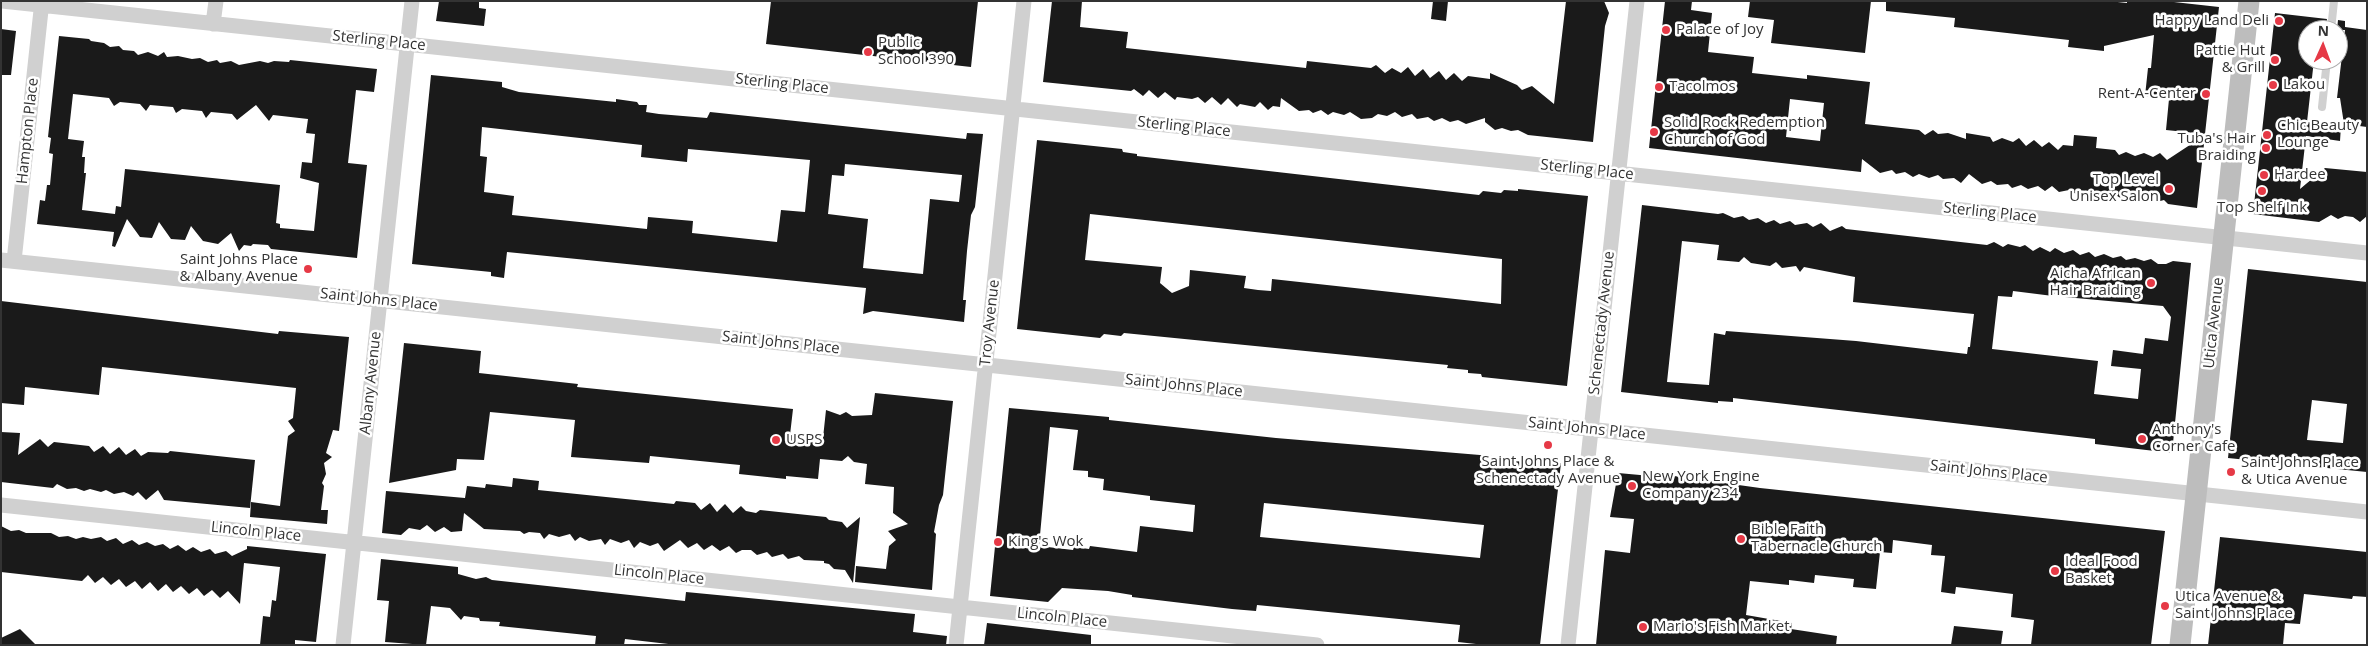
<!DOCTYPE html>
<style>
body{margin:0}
#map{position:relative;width:2368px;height:646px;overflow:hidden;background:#fff;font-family:"Open Sans",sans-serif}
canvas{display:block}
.frame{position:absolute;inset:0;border:2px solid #333;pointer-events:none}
.north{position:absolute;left:2298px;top:20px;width:50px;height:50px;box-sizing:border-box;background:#fff;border:1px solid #adadad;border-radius:50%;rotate:2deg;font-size:14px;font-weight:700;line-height:20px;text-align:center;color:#333}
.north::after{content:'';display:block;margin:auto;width:18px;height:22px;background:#e63946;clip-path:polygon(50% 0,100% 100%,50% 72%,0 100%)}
</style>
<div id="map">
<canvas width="2368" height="646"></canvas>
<div class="frame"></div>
<div class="north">N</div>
</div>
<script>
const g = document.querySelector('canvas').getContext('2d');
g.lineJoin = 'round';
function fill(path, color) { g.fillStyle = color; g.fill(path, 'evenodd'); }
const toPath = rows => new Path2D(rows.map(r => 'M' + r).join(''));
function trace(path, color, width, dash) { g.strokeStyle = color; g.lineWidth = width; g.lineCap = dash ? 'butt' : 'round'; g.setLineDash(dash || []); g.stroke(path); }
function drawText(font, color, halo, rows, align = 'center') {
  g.font = font + ' "Open Sans",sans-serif'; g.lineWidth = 5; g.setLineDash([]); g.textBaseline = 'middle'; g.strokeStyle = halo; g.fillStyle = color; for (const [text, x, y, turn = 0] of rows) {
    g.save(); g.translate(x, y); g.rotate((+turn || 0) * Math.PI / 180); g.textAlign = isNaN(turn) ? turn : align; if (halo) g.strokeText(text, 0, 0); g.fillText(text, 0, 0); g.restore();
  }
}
const building = toPath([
 [439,1,479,1,479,8,486,9,484,26,436,21],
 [771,1,978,1,971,67,766,44],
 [1052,1,1082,1,1080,27,1128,32,1126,48,1306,68,1307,61,1371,68,1376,65,1385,73,1392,68,1401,73,1408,67,1415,76,1423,69,1430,78,1439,71,1446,80,1454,73,1462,81,1468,76,1490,79,1490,73,1517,85,1522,90,1532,86,1554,104,1566,1,1604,1,1609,13,1605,26,1593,142,1528,135,1518,130,1511,131,1502,128,1495,130,1485,122,1485,118,1466,124,1458,120,1450,122,1442,118,1434,121,1428,117,1417,119,1412,114,1402,117,1395,112,1387,116,1378,114,1372,118,1361,119,1350,112,1344,115,1333,112,1328,115,1321,110,1313,113,1309,110,1299,111,1281,98,1280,107,1273,106,1268,110,1260,102,1255,107,1240,104,1237,107,1228,98,1221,105,1212,97,1205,103,1198,97,1192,99,1177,97,1175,100,1165,92,1158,98,1149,90,1143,96,1134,89,1131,91,1043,82],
 [1433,1,1448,1,1446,21,1431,19],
 [1665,1,1692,1,1691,10,1712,13,1708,52,1754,57,1752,73,1807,79,1807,75,1870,82,1865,124,1919,130,1925,135,1933,130,1938,134,1948,133,1966,139,1966,133,1990,137,1993,142,2002,138,2013,142,2019,138,2026,146,2034,140,2042,147,2049,142,2058,150,2063,145,2073,146,2074,135,2097,137,2096,148,2115,150,2119,155,2126,152,2135,156,2144,153,2153,157,2160,153,2167,160,2205,135,2197,208,2168,204,2164,200,2153,203,2147,198,2139,200,2129,196,2123,200,2116,195,2107,197,2099,193,2092,195,2086,192,2076,194,2069,190,2059,192,2052,186,2045,191,2038,186,2028,189,2021,185,2012,188,2008,184,1997,185,1991,181,1982,184,1969,174,1961,183,1954,178,1943,179,1938,175,1929,178,1919,174,1913,177,1905,172,1896,174,1892,170,1880,173,1862,159,1861,172,1649,148],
 [1790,99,1824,103,1820,141,1786,137],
 [1750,1,1871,1,1865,53,1771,43,1774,20,1748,17],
 [1886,1,2108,1,2127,3,2127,1,2165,1,2219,7,2205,134,2166,130,2169,99,2145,96,2148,68,2151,68,2154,35,2104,46,2104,51,2068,47,2069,40,1954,27,1955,18,1886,11],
 [2275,13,2327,19,2325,30,2308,30,2308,60,2314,60,2307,122,2341,126,2340,141,2306,136,2300,189,2325,168,2367,172,2367,216,2360,222,2353,217,2345,216,2338,219,2331,215,2319,222,2253,214],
 [2338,20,2345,21,2345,27,2367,30,2367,127,2344,124,2340,98,2337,98,2345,30,2337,30],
 [1,29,16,31,11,75,1,75],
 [59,36,89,39,91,41,104,43,110,47,119,46,123,50,134,51,138,55,148,52,158,56,164,52,167,57,178,56,192,59,200,58,208,62,217,60,220,63,231,61,239,65,260,61,268,63,274,61,289,62,290,60,377,69,374,92,356,90,348,163,367,165,357,258,271,249,268,245,253,244,251,246,244,245,239,251,231,233,218,244,203,241,191,226,185,240,171,239,159,222,152,238,140,237,127,219,115,247,112,246,114,232,37,224,40,200,45,201,47,185,50,185,53,154,49,153,51,138,48,137],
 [73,94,109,98,114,106,120,102,140,104,146,111,150,105,173,107,176,113,182,109,202,111,206,118,211,112,232,114,237,120,256,105,269,121,273,115,308,119,306,133,315,134,312,163,302,162,300,178,319,183,314,231,280,228,280,224,276,223,280,185,125,169,121,207,116,206,115,214,82,210,86,173,84,173,85,157,82,157,84,141,68,139],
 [431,75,502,82,502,87,519,92,616,102,616,99,637,102,639,105,647,105,646,112,659,114,707,118,710,112,966,139,967,133,983,134,975,207,971,215,967,251,963,300,966,300,964,322,873,311,863,314,866,288,507,252,504,278,491,276,491,272,412,264],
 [482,127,642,145,641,157,687,162,688,149,810,160,805,212,781,210,777,242,692,233,693,221,648,217,647,229,512,215,514,196,484,192,487,157,480,156],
 [845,164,962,175,959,202,930,199,923,274,863,268,868,219,828,214,832,175,844,176],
 [1037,140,1122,149,1123,152,1137,154,1137,156,1479,195,1483,191,1501,193,1504,190,1518,191,1518,189,1588,196,1567,386,1482,377,1481,374,1468,373,1468,370,1447,368,1448,365,1386,359,1124,333,1121,336,1104,334,1100,338,1017,329],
 [1090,214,1502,259,1501,304,1272,279,1271,291,1258,290,1244,288,1246,276,1190,270,1189,286,1172,293,1160,283,1162,267,1085,260],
 [1642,205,1718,214,1723,213,1734,218,1743,216,1749,220,1758,218,1766,223,1774,220,1780,224,1790,221,1795,225,1807,223,1813,227,1821,223,1830,231,1842,226,1846,229,1987,245,1994,242,2003,247,2008,244,2020,247,2025,245,2033,251,2040,247,2050,252,2055,248,2064,253,2073,250,2080,255,2089,252,2095,257,2104,254,2113,258,2121,256,2126,260,2135,258,2144,261,2151,259,2158,264,2166,264,2173,261,2191,263,2172,453,2095,444,2095,439,1768,402,1733,398,1733,402,1718,401,1718,403,1621,392],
 [1682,241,1719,245,1717,260,1739,262,1744,257,1751,263,1770,266,1776,262,1782,268,1796,266,1800,272,1804,267,1855,277,1853,302,1974,314,1970,347,1968,347,1967,354,1856,341,1726,331,1725,335,1714,333,1709,385,1667,382],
 [2057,290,2065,297,2163,306,2171,317,2168,341,2145,338,2143,354,2113,350,2111,366,2141,369,2138,399,2094,394,2098,361,1992,349,1998,296,2012,297,2013,291,2053,296],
 [2248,269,2367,282,2367,472,2228,458],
 [2312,400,2347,404,2343,443,2307,440],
 [1,301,278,334,279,331,349,337,339,431,333,430,326,453,332,457,324,463,326,474,322,483,324,486,321,510,328,510,327,524,250,517,251,502,280,506,288,436,295,431,288,421,293,418,296,388,102,367,99,395,25,387,24,405,1,403],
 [404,343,481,351,479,373,578,384,577,387,793,409,790,435,823,438,826,410,840,415,846,412,852,416,872,415,875,393,953,401,943,495,939,505,934,532,936,534,932,590,855,582,856,566,886,569,889,546,896,540,888,531,908,524,893,513,894,487,865,484,867,464,854,462,848,456,842,461,820,459,818,479,786,476,786,479,739,474,740,465,650,456,649,463,571,457,575,420,490,412,484,460,457,459,456,470,389,483],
 [1009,408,1109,417,1109,420,1276,438,1492,456,1497,459,1551,465,1561,463,1540,645,1485,645,1458,642,1460,625,1257,605,1256,611,1232,609,1132,597,1132,595,1108,591,1062,588,1048,602,990,596],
 [1050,427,1078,430,1073,470,1088,471,1088,477,1104,479,1103,490,1150,496,1150,500,1195,505,1193,532,1140,526,1137,552,1090,546,1089,549,1074,547,1073,550,1039,546],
 [1264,503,1484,525,1480,558,1260,537],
 [1,432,20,433,18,455,40,439,48,447,54,442,89,446,94,452,103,446,110,454,119,447,126,455,135,449,141,456,148,452,168,453,170,451,255,460,250,508,164,500,158,490,146,500,138,492,133,496,124,492,114,494,106,490,101,492,90,489,84,491,76,488,67,489,57,484,53,488,1,482],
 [1618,473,1673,478,1674,476,1760,488,2165,531,2151,645,2031,645,2034,620,2011,617,2013,594,1956,587,1955,594,1941,592,1945,556,1931,555,1932,545,1893,540,1892,553,1880,552,1876,589,1853,587,1854,579,1815,575,1814,583,1789,580,1789,585,1750,581,1746,615,1792,623,1791,629,1837,636,1836,645,1596,645,1605,550,1630,553,1634,519,1610,517],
 [513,478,539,481,538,490,674,504,676,501,695,503,701,510,710,503,717,512,725,504,733,513,741,506,746,511,756,513,760,510,826,517,829,520,842,522,847,528,860,517,853,583,845,570,834,569,829,564,824,563,824,561,804,560,799,556,788,559,783,554,772,557,767,552,757,555,751,550,742,550,736,553,729,546,720,551,712,545,704,550,697,543,688,548,680,540,664,551,658,543,650,546,640,542,634,548,629,540,621,543,610,539,605,545,601,539,589,541,580,537,575,541,570,534,559,537,549,534,544,539,540,533,529,532,524,534,520,531,484,529,464,513,462,531,451,532,444,527,435,532,427,525,420,530,409,528,401,535,382,533,386,491,465,498,467,486,485,488,486,484,512,487],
 [1,526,11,531,19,530,26,533,51,533,59,537,68,536,76,539,83,537,91,539,101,537,107,541,116,538,123,544,132,540,139,545,147,542,155,546,163,544,170,549,178,545,186,551,193,547,201,552,210,549,215,554,226,551,232,556,247,549,247,546,326,554,316,642,295,640,295,645,260,645,263,616,270,617,272,600,276,601,280,567,244,563,240,604,228,591,220,598,212,590,204,596,197,588,189,594,181,586,173,592,166,584,158,591,150,582,142,589,135,581,126,587,119,579,111,585,103,577,95,583,88,575,82,581,1,572],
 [2220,537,2367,552,2367,597,2353,596,2352,599,2304,594,2300,624,2285,623,2283,645,2208,645],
 [381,559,458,567,458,574,476,579,486,577,492,580,685,601,686,592,915,614,913,632,947,636,946,645,677,645,625,639,624,645,595,645,596,636,499,626,500,622,480,621,479,618,471,617,464,616,461,620,450,608,431,606,426,645,385,642,389,601,377,600],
 [987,623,1091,635,1091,645,984,645],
 [1954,626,2003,631,2001,645,1951,645],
 [20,629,36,645,1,645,1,638]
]);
const lane = toPath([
 [2331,30,2334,1],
 [2322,107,2327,60]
]);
const street = toPath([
 [2,1,2367,253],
 [213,24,216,1],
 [1,260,2367,512],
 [14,261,42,1],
 [1,505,1317,645],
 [343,645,412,1],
 [956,645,1024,1],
 [1568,645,1637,1]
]);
const secondary = toPath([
 [2180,645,2249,1]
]);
const markers = [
 [2279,21,5,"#e63946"],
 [1666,30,5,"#e63946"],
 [868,52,5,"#e63946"],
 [2275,60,5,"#e63946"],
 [2273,85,5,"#e63946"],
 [1659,87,5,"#e63946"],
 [2206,94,5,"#e63946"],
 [1654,132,5,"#e63946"],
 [2267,135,5,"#e63946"],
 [2266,148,5,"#e63946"],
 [2264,175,5,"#e63946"],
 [2169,189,5,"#e63946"],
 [2262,191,5,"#e63946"],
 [308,269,5,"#e63946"],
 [2151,283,5,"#e63946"],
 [2142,439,5,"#e63946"],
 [776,440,5,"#e63946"],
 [1548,445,5,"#e63946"],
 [2231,472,5,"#e63946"],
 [1632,486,5,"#e63946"],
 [1741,539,5,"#e63946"],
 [998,542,5,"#e63946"],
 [2055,571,5,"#e63946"],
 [2165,606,5,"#e63946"],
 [1643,627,5,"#e63946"]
];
const poiNames = [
 ["Happy Land Deli",2269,21,"right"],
 ["Palace of Joy",1676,30],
 ["Public",878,43],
 ["School 390",878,60],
 ["Pattie Hut",2265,51,"right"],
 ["& Grill",2265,68,"right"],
 ["Lakou",2283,85],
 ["Tacolmos",1669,87],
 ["Rent-A-Center",2196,94,"right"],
 ["Solid Rock Redemption",1664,123],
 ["Church of God",1664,140],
 ["Chic Beauty",2277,126],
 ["Lounge",2277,143],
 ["Tuba's Hair",2256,139,"right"],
 ["Braiding",2256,156,"right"],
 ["Hardee",2274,175],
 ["Top Level",2159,180,"right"],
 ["Unisex Salon",2159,197,"right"],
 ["Top Shelf Ink",2262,208,"center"],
 ["Saint Johns Place",298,260,"right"],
 ["& Albany Avenue",298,277,"right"],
 ["Aicha African",2141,274,"right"],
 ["Hair Braiding",2141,291,"right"],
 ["Anthony's",2152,430],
 ["Corner Cafe",2152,447],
 ["USPS",786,440],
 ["Saint Johns Place &",1548,462,"center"],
 ["Schenectady Avenue",1548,479,"center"],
 ["Saint Johns Place",2241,463],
 ["& Utica Avenue",2241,480],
 ["New York Engine",1642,477],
 ["Company 234",1642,494],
 ["Bible Faith",1751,530],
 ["Tabernacle Church",1751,547],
 ["King's Wok",1008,542],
 ["Ideal Food",2065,562],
 ["Basket",2065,579],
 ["Utica Avenue &",2175,597],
 ["Saint Johns Place",2175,614],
 ["Mario's Fish Market",1653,627]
];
const streetNames = [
 ["Sterling Place",379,41,6],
 ["Sterling Place",782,84,6],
 ["Sterling Place",1184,127,6],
 ["Hampton Place",28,131,-84],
 ["Sterling Place",1587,170,6],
 ["Sterling Place",1990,213,6],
 ["Saint Johns Place",379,300,6],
 ["Troy Avenue",990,323,-84],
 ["Schenectady Avenue",1602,323,-84],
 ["Utica Avenue",2214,323,-84],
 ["Saint Johns Place",781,343,6],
 ["Albany Avenue",371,383,-84],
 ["Saint Johns Place",1184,386,6],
 ["Saint Johns Place",1587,429,6],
 ["Saint Johns Place",1989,472,6],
 ["Lincoln Place",256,532,6],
 ["Lincoln Place",659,575,6],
 ["Lincoln Place",1062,618,6]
];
fill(building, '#1a1a1a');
trace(lane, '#d0d0d0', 8);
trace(street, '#d0d0d0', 15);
trace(secondary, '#bdbdbd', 21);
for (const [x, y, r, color] of markers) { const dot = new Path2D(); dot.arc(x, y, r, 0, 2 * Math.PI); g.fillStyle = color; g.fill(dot); trace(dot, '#fff', 2); }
drawText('15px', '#333', '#fff', poiNames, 'left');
drawText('15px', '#333', '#fff', streetNames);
</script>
